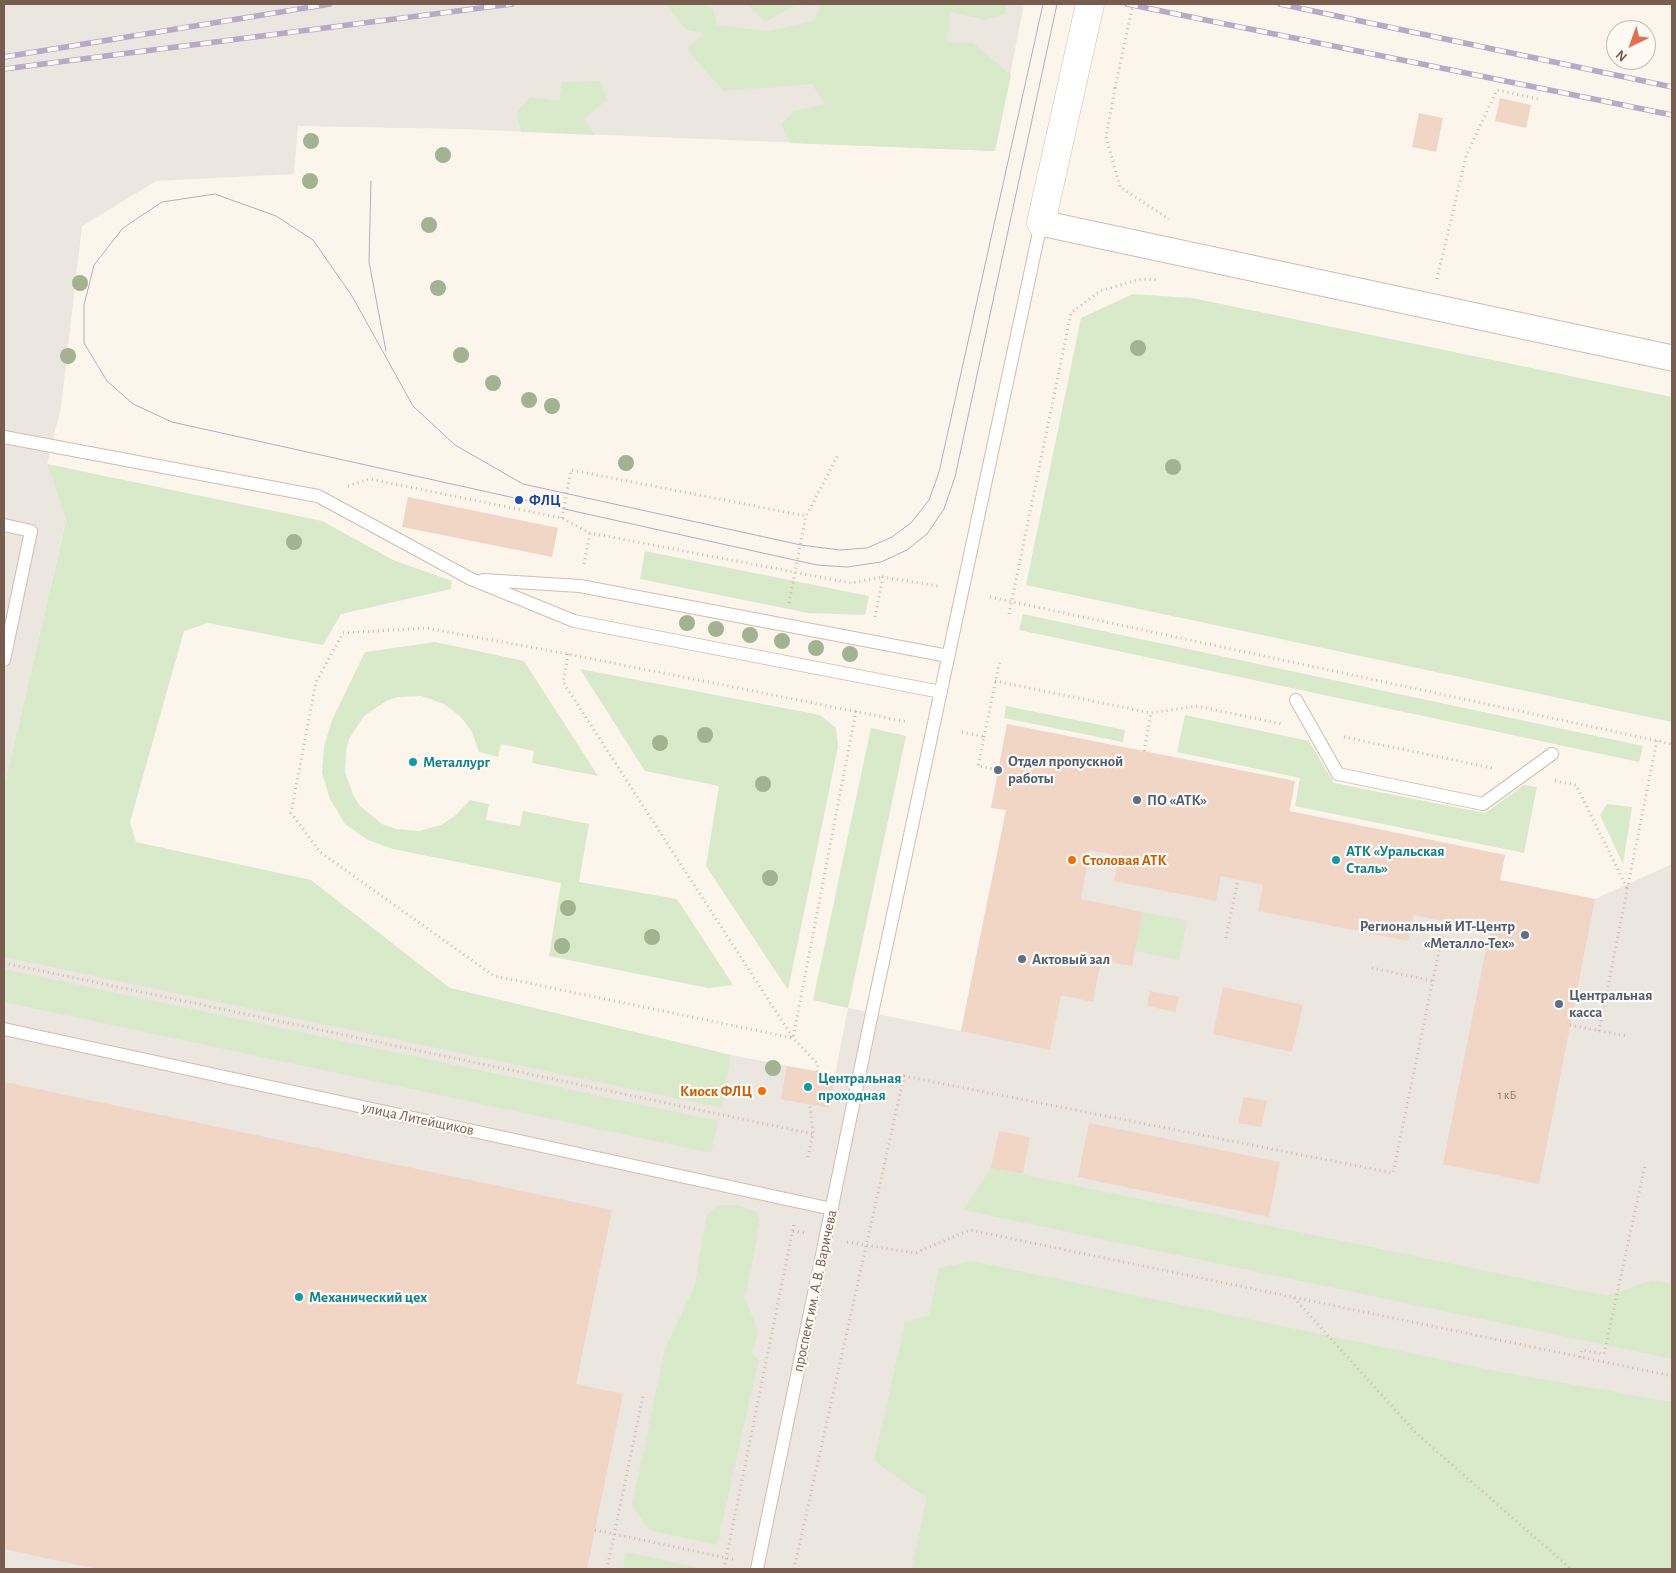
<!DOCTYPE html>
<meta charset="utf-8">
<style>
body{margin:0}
#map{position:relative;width:1676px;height:1573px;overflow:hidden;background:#fcf5ec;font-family:"Alegreya Sans",sans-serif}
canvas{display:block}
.frame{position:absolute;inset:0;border:5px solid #785c4f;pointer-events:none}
.north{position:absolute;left:1606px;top:20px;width:50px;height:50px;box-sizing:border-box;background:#fef9f3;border:1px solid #c8bab1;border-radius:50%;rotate:222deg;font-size:14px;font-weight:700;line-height:20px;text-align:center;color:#785c4f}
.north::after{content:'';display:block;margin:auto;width:18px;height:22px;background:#e07157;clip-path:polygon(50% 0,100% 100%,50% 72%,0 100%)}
</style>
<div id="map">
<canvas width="1676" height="1573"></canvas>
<div class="frame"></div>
<div class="north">N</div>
</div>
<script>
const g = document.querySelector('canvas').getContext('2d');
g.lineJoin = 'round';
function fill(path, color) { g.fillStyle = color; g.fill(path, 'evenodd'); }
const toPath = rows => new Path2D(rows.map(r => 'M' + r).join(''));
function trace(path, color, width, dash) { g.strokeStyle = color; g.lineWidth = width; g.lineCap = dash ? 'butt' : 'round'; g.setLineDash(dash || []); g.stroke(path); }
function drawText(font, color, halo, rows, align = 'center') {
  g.font = font + ' "Alegreya Sans",sans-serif'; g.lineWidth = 4.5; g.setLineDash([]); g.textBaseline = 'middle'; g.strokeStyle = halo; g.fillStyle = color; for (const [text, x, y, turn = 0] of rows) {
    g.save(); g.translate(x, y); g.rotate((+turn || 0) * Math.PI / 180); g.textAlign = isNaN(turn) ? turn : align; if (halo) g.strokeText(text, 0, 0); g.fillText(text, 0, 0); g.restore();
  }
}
const industrial = toPath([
 [4,4,1024,4,995,151,461,129,298,126,294,174,156,181,82,226,61,407,47,464,66,520,4,787],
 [1007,724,1295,781,1290,811,1505,855,1500,880,1595,899,1672,864,1672,1569,4,1569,4,904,450,988,731,1055,835,1075,848,1008,961,1031,1006,810,991,808]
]);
const green = toPath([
 [666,4,700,4,713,8,717,25,768,31,815,21,820,6,797,4,766,22,747,4,1006,4,1005,14,985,20,950,12,947,42,973,43,1011,75,995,151,790,143,781,124,794,111,825,104,812,84,723,91,687,49,704,33,686,30],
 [601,81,607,100,584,119,595,135,521,132,517,111,531,97,559,101,562,82],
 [1133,294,1192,298,1672,397,1672,722,1026,585,1081,318],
 [47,464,322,521,393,560,452,581,451,589,341,614,323,645,208,623,184,631,130,822,136,842,311,880,450,988,731,1055,722,1108,4,957,4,787,66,521],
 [645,551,869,596,865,615,808,613,640,579],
 [1023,614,1643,746,1639,762,1019,630],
 [435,642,524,661,598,776,532,763,534,751,501,744,498,757,479,752,472,732,461,717,444,704,421,696,398,697,386,701,364,716,349,739,346,751,345,772,353,795,360,806,382,824,396,829,419,831,441,825,456,815,470,800,489,804,486,820,520,826,523,811,589,824,579,882,677,899,733,985,708,988,549,956,561,883,393,849,368,840,345,824,330,799,322,773,324,747,332,720,365,652],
 [580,669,820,715,836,728,838,747,788,990,706,866,719,786,645,771],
 [1006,706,1125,730,1123,742,1004,718],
 [1185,715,1309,741,1334,783,1485,813,1524,785,1537,787,1524,853,1295,806,1300,778,1177,752],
 [871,728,906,736,848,1008,813,1000],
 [1607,804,1632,807,1623,864,1600,815],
 [1143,912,1187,921,1179,960,1135,951],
 [4,969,718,1121,711,1153,4,1002],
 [991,1168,1607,1296,1652,1280,1672,1284,1672,1359,963,1210],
 [718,1205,737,1205,756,1211,760,1220,745,1299,755,1323,757,1334,752,1354,759,1359,717,1545,649,1530,632,1505,665,1349,695,1285,707,1215],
 [972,1261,1501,1372,1672,1402,1672,1569,911,1569,927,1498,874,1461,905,1322,929,1315,939,1268],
 [626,1552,704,1569,623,1569]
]);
const building = toPath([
 [1500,98,1531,105,1526,128,1495,121],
 [1419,113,1443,118,1436,152,1412,147],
 [408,497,558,528,552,557,402,527],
 [1007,724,1295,781,1289,811,1505,855,1500,880,1595,899,1539,1184,1443,1164,1490,930,1414,915,1408,941,1258,911,1263,885,1221,876,1216,901,1114,881,1119,856,1090,850,1081,899,1143,912,1132,966,1101,960,1093,1002,1061,995,1050,1050,961,1031,1006,810,991,808],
 [1223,987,1303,1005,1292,1052,1213,1034],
 [1150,991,1179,997,1175,1012,1147,1006],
 [787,1066,835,1075,829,1108,781,1099],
 [4,1082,612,1210,576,1384,623,1394,587,1569,97,1569,4,1549],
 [1244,1097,1267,1101,1261,1127,1238,1123],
 [1089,1123,1280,1162,1269,1217,1078,1177],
 [999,1131,1030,1137,1023,1174,991,1168]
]);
const path = toPath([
 [1115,88,1106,137,1120,187,1169,219],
 [1437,279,1466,156,1497,90,1539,99],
 [348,486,369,479,562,518,590,533,851,583,883,577],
 [562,518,571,470,806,516],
 [584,564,590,533],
 [990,597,1672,744],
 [789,603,806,516,839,453],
 [1009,614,1071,313,1100,291,1141,279,1159,280],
 [875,617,883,577,938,586],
 [568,654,563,682,793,1038,818,1064,817,1072],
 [995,681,1151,713,1196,706,1282,724],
 [856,711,793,1038,494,976,320,852,291,813,316,682,343,633,426,628,568,654,908,722],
 [962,732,984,737,978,766,998,770],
 [984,737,1000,660],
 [1344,737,1492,768],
 [1144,751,1151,713],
 [1555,781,1576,785,1627,888],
 [1226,938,1238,880],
 [4,963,813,1134],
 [1372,968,1433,981],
 [1570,1025,1626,1036],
 [1599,1031,1657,740],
 [808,1157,813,1134,810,1105],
 [793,1231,805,1233],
 [847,1242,915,1253,970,1230,1672,1376],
 [1294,1298,1417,1434,1571,1569],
 [1580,1357,1582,1350,1604,1354,1645,1165],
 [595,1530,736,1560],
 [607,1569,643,1396],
 [724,1569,794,1224],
 [794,1569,904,1076,1393,1173,1445,922]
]);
const lane = toPath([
 [4,437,318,496,471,579,574,621,941,692],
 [4,525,31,531,4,660],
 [483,580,580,586,948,656],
 [1296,700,1338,774,1483,804,1552,754],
 [4,1029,832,1209],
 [757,1569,872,1013,1041,223]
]);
const street = toPath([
 [1041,223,1672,358]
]);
const secondary = toPath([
 [1041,223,1090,4]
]);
const tram = toPath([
 [1043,4,939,472,929,500,912,522,892,537,867,548,840,550,801,545,523,484,455,445,413,406,352,296,313,240,276,216,215,194,162,202,123,228,94,265,84,305,84,343,107,381,133,404,172,422,817,565,847,567,881,562,907,550,927,534,944,509,955,477,1057,4],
 [371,181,369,262,386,351]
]);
const rail = toPath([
 [1127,4,1672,115],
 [1280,4,1672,87],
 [4,57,330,4],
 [4,69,512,4]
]);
const pathBridge = toPath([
 [1115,88,1133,4]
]);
const trees = [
 [311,141],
 [443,155],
 [310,181],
 [429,225],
 [80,283],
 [438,288],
 [1138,348],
 [461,355],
 [68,356],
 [493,383],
 [529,400],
 [552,406],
 [626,463],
 [1173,467],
 [294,542],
 [687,623],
 [716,629],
 [750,635],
 [782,641],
 [816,648],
 [850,654],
 [705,735],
 [660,743],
 [763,784],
 [770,878],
 [568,908],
 [652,937],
 [562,946],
 [773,1068]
];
const markers = [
 [519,500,5,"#1a4fb4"],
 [413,762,5,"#0f9aa8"],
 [998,770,5,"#5c6f8a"],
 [1137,800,5,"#5c6f8a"],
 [1072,860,5,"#e8710a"],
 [1336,860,5,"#0f9aa8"],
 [1525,935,5,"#5c6f8a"],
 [1022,959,5,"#5c6f8a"],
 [1559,1004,5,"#5c6f8a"],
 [808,1087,5,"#0f9aa8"],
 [762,1091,5,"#e8710a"],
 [299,1297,5,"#0f9aa8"]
];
const numberNames = [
 ["1 кБ",1507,1095]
];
const transitNames = [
 ["ФЛЦ",529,500]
];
const serviceNames = [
 ["Отдел пропускной",1008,761],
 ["работы",1008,778],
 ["ПО «АТК»",1147,800],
 ["Региональный ИТ-Центр",1515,926,"right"],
 ["«Металло-Тех»",1515,943,"right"],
 ["Актовый зал",1032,959],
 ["Центральная",1569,995],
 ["касса",1569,1012]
];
const cultureNames = [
 ["Металлург",423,762],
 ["АТК «Уральская",1346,851],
 ["Сталь»",1346,868],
 ["Центральная",818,1078],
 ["проходная",818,1095],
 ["Механический цех",309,1297]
];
const foodNames = [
 ["Столовая АТК",1082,860],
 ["Киоск ФЛЦ",752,1091,"right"]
];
const streetNames = [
 ["улица Литейщиков",418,1119,12],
 ["проспект им. А.В. Варичева",815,1291,-78]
];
fill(industrial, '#ece6e1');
fill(green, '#d8eaca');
fill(building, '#f1d5c5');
trace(lane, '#cfbdb1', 14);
trace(street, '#cfbdb1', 27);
trace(secondary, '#d4bfb1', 29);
trace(path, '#d6b8a7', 3, [1, 4]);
trace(lane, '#fff', 12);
trace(street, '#fff', 25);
trace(secondary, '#fff', 28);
trace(tram, '#b8a9c7', 1);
trace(rail, '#b8a9c7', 5.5);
trace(rail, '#fef9f3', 4, [11]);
trace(pathBridge, '#d6b8a7', 3, [1, 4]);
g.fillStyle = '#a2b391';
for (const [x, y] of trees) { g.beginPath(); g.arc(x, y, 8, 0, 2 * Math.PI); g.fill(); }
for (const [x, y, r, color] of markers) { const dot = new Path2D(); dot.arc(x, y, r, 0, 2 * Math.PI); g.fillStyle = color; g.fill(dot); trace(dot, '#fef9f3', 2); }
drawText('12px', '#967a6c', null, numberNames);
drawText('bold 15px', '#164399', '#fef9f3', transitNames, 'left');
drawText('bold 15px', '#4e5e75', '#fef9f3', serviceNames, 'left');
drawText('bold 15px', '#0d838f', '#fef9f3', cultureNames, 'left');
drawText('bold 15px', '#c56008', '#fef9f3', foodNames, 'left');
drawText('15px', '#785c4f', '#fef9f3', streetNames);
</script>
